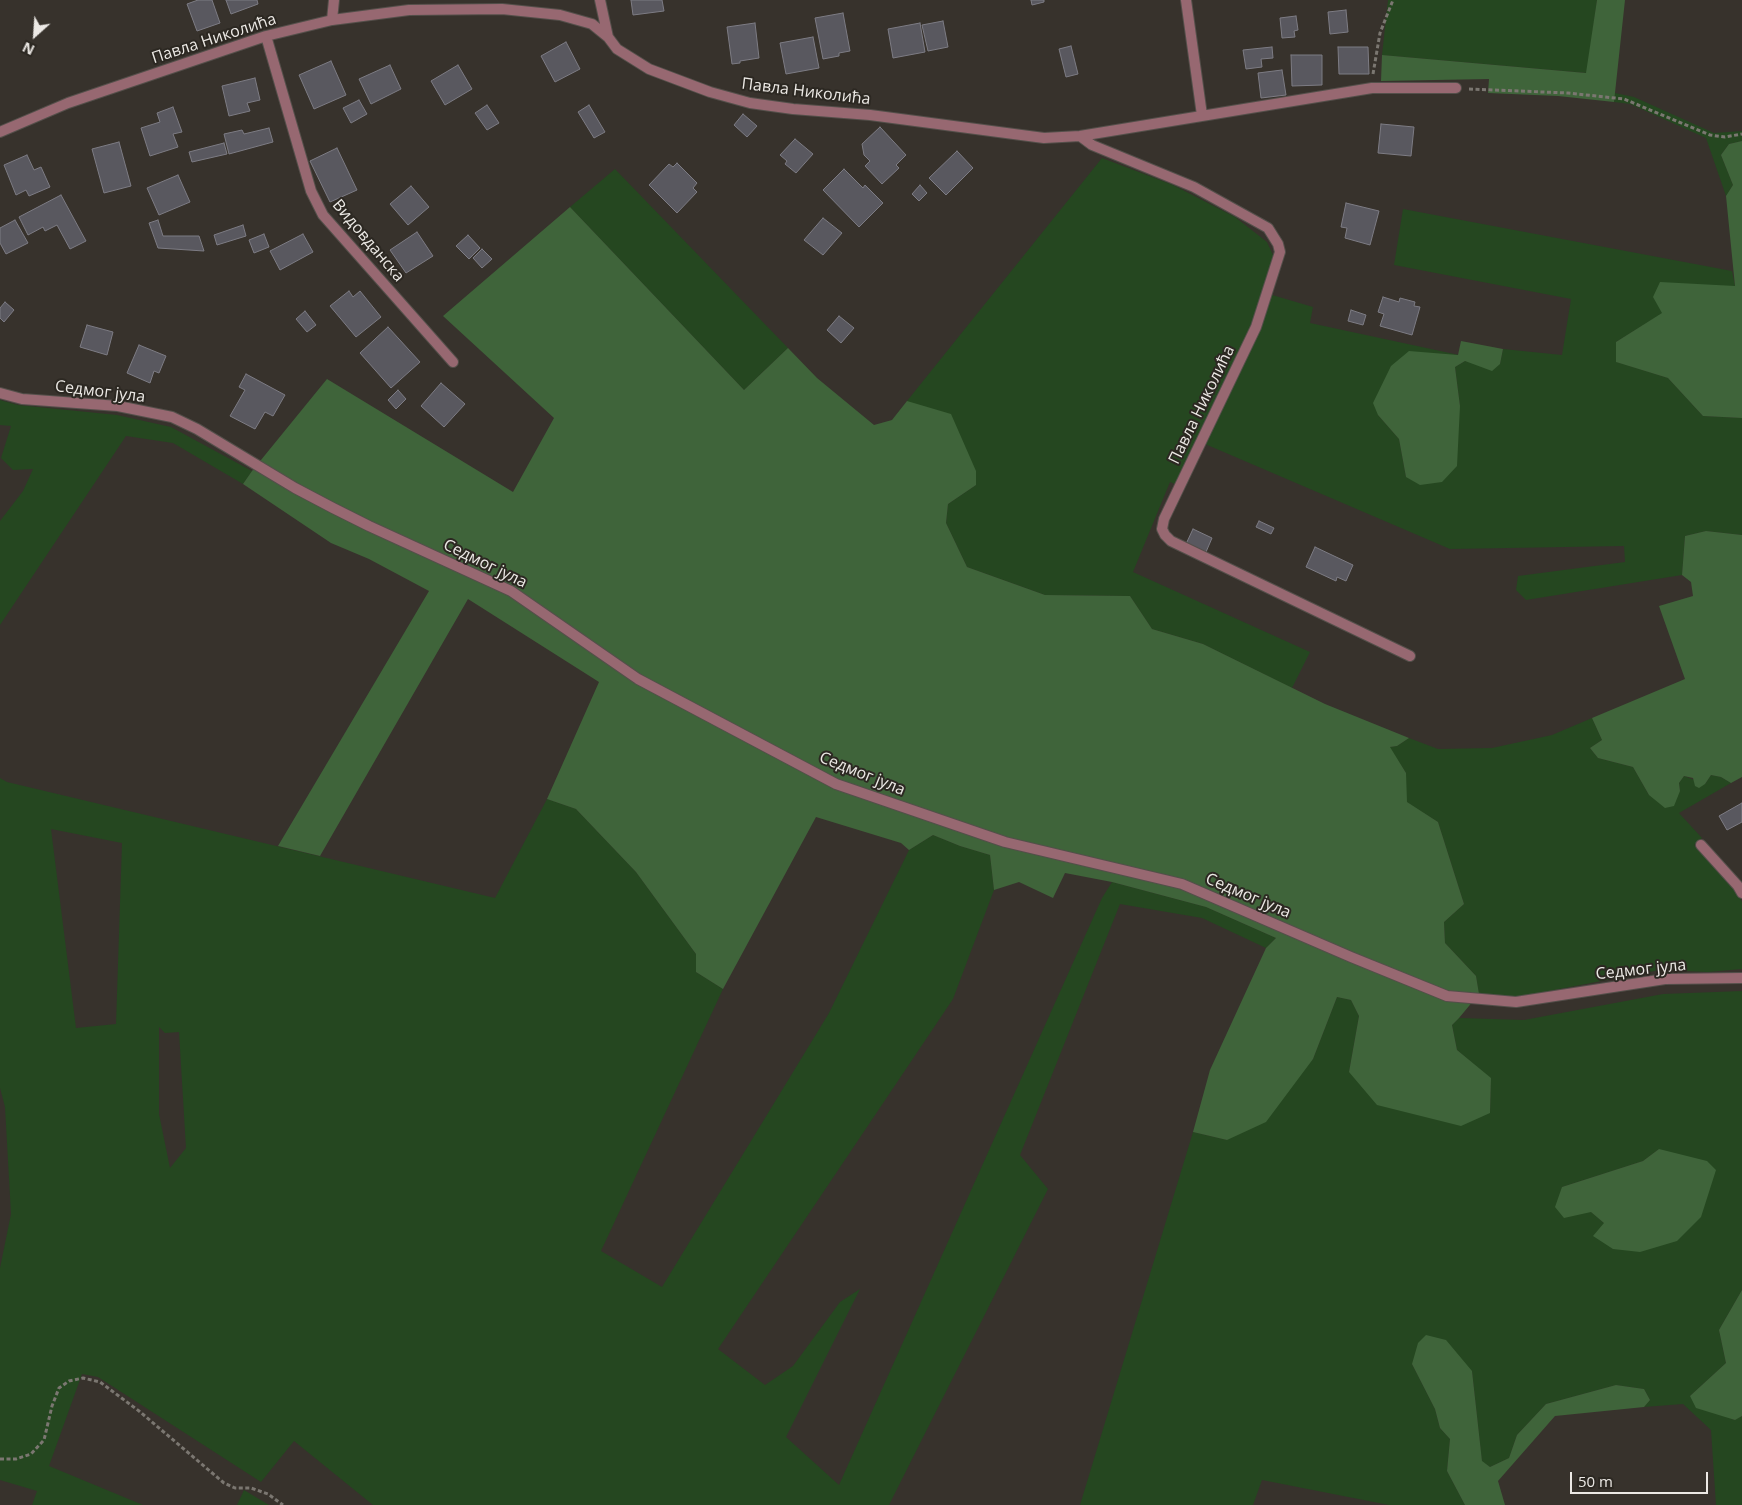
<!DOCTYPE html>
<meta charset="utf-8">
<style>
body{margin:0}
#map{position:relative;width:1742px;height:1505px;overflow:hidden;background:#37322c;font-family:"Open Sans",sans-serif}
canvas{display:block}
.north{position:absolute;left:10px;top:10px;width:50px;height:50px;-webkit-text-stroke:4px #2c2822;paint-order:stroke;rotate:206deg;font-size:14px;font-weight:700;line-height:20px;text-align:center;color:#ece9e5}
.north::after{content:'';display:block;margin:auto;width:18px;height:22px;background:#ece9e5;clip-path:polygon(50% 0,100% 100%,50% 72%,0 100%)}
.scale{position:absolute;left:1570px;top:1472px;width:138px;height:22px;box-sizing:border-box;border:2px solid #ece9e5;border-top:0;padding-left:6px;font-size:15px;line-height:18px;white-space:nowrap;color:#ece9e5;-webkit-text-stroke:4px #2c2822;paint-order:stroke}
</style>
<div id="map">
<canvas width="1742" height="1505"></canvas>
<div class="north">N</div>
<div class="scale">50 m</div>
</div>
<script>
const g = document.querySelector('canvas').getContext('2d');
g.lineJoin = 'round';
function fill(path, color) { g.fillStyle = color; g.fill(path, 'evenodd'); }
const toPath = rows => new Path2D(rows.map(r => 'M' + r).join(''));
function trace(path, color, width, dash) { g.strokeStyle = color; g.lineWidth = width; g.lineCap = dash ? 'butt' : 'round'; g.setLineDash(dash || []); g.stroke(path); }
function drawText(font, color, halo, rows, align = 'center') {
  g.font = font + ' "Open Sans",sans-serif'; g.lineWidth = 4; g.setLineDash([]); g.textBaseline = 'middle'; g.strokeStyle = halo; g.fillStyle = color; for (const [text, x, y, turn = 0] of rows) {
    g.save(); g.translate(x, y); g.rotate((+turn || 0) * Math.PI / 180); g.textAlign = isNaN(turn) ? turn : align; if (halo) g.strokeText(text, 0, 0); g.fillText(text, 0, 0); g.restore();
  }
}
const green = toPath([
 [1388,0,1597,0,1587,73,1382,55],
 [1615,93,1634,97,1714,133,1742,131,1742,141,1729,144,1721,155,1733,185,1726,196,1706,138,1630,104,1614,102],
 [1102,158,1173,185,1235,217,1267,242,1273,255,1262,292,1313,307,1310,323,1459,355,1378,415,1399,439,1406,477,1460,406,1455,367,1465,361,1500,364,1503,349,1562,355,1571,299,1394,265,1403,209,1732,271,1735,286,1663,313,1616,342,1617,362,1668,378,1703,416,1742,418,1742,535,1706,531,1685,536,1682,575,1526,600,1516,590,1518,576,1625,562,1624,546,1450,549,1205,444,1184,488,1170,482,1133,572,1310,652,1292,688,1203,644,1152,629,1130,596,1045,595,967,567,946,523,948,504,976,485,907,401],
 [615,169,788,348,744,390,570,207],
 [0,400,18,405,117,415,171,427,252,471,243,484,173,443,126,436,0,625,0,521,23,491,33,469,13,470,1,458,11,426,0,425],
 [1592,718,1602,740,1590,748,1598,758,1633,767,1649,795,1680,791,1679,783,1684,776,1705,784,1711,775,1721,777,1731,783,1679,813,1702,838,1694,845,1734,887,1742,902,1742,969,1708,972,1660,970,1517,997,1479,994,1476,976,1445,943,1444,922,1464,904,1438,822,1406,802,1406,773,1389,747,1397,746,1409,738,1438,749,1492,748,1552,735],
 [0,778,7,782,495,898,547,799,576,809,636,872,696,954,696,972,723,989,601,1251,662,1287,829,1013,909,850,933,835,960,846,990,855,994,890,953,999,718,1349,765,1385,793,1366,840,1302,860,1289,786,1437,839,1485,1102,898,1112,882,1206,907,1276,938,1266,948,1202,918,1120,904,1020,1155,1048,1189,889,1505,373,1505,294,1441,261,1482,98,1377,82,1374,49,1466,143,1505,32,1505,37,1491,0,1480,0,1268,11,1214,5,1107,0,1088],
 [51,829,122,843,116,1024,76,1028],
 [159,1027,165,1033,179,1032,186,1148,170,1168,159,1114],
 [1742,991,1742,1290,1719,1330,1726,1363,1690,1396,1734,1420,1742,1416,1742,1505,1716,1505,1711,1430,1683,1404,1644,1407,1650,1400,1644,1389,1616,1385,1546,1404,1517,1435,1509,1458,1490,1467,1482,1462,1472,1371,1412,1364,1435,1409,1440,1428,1450,1439,1447,1471,1465,1505,1389,1505,1262,1480,1253,1505,1080,1505,1193,1132,1227,1140,1313,1059,1337,997,1351,1000,1359,1016,1349,1072,1490,1113,1491,1079,1457,1050,1452,1025,1459,1018,1524,1020,1663,994],
 [1659,1149,1613,1249,1604,1223,1562,1187,1643,1161],
 [244,1490,269,1505,237,1505]
]);
const forest = toPath([
 [1597,0,1625,0,1614,102,1558,96,1488,93,1489,79,1381,81,1382,55,1586,73],
 [1742,141,1742,418,1703,416,1668,378,1616,362,1616,342,1662,313,1653,297,1660,282,1735,286,1726,196,1733,185,1721,155,1729,144],
 [570,207,744,390,788,348,817,378,874,425,892,420,907,401,951,414,976,471,976,485,948,504,946,523,967,567,1045,595,1130,596,1152,629,1203,644,1325,704,1409,738,1397,746,1390,747,1406,773,1407,802,1438,822,1464,904,1444,922,1445,943,1476,976,1479,994,1459,1018,1452,1025,1457,1050,1491,1078,1490,1113,1461,1126,1377,1105,1349,1072,1359,1016,1351,1000,1337,997,1313,1059,1266,1122,1227,1140,1193,1132,1210,1070,1266,948,1276,938,1206,907,1112,882,1065,873,1053,898,1019,882,994,890,990,855,960,846,933,835,909,850,901,843,816,817,723,989,696,972,696,954,636,872,576,809,547,799,599,682,468,599,320,856,278,846,429,591,369,559,331,543,243,484,252,471,327,379,513,492,554,418,443,316],
 [1461,341,1503,349,1500,364,1492,371,1465,361,1455,367,1460,406,1457,466,1442,482,1420,485,1406,477,1399,439,1378,415,1373,403,1391,366,1409,351,1458,355],
 [1706,531,1742,535,1742,777,1731,783,1721,777,1711,775,1705,784,1699,788,1695,786,1693,778,1684,776,1679,783,1680,791,1674,806,1665,808,1649,795,1633,767,1598,758,1590,748,1602,740,1592,718,1685,679,1659,606,1693,596,1691,582,1682,575,1685,536],
 [1659,1149,1707,1161,1716,1170,1701,1217,1677,1241,1640,1252,1613,1249,1593,1236,1604,1223,1591,1212,1564,1218,1555,1207,1562,1187,1643,1161],
 [1742,1290,1742,1416,1735,1420,1696,1408,1690,1396,1726,1363,1719,1330],
 [1426,1335,1446,1340,1472,1371,1482,1461,1490,1467,1509,1458,1517,1435,1546,1404,1616,1385,1644,1389,1650,1400,1644,1407,1555,1416,1498,1481,1505,1505,1465,1505,1447,1471,1450,1439,1440,1428,1435,1409,1412,1364,1418,1343]
]);
const building = toPath([
 [198,0,212,0,220,23,197,31,187,4,198,0],
 [226,0,257,0,258,4,231,14,226,0],
 [631,0,662,0,664,11,633,15,631,0],
 [1031,0,1044,0,1044,2,1032,5,1031,0],
 [1346,10,1348,32,1330,34,1328,12,1346,10],
 [843,13,850,51,839,53,839,56,823,59,815,18,843,13],
 [1296,16,1298,30,1294,31,1295,37,1282,38,1280,18,1296,16],
 [943,21,948,47,928,51,922,25,943,21],
 [755,23,759,58,740,61,740,63,732,64,727,27,755,23],
 [920,23,925,52,893,58,888,29,920,23],
 [813,37,819,68,786,74,780,43,813,37],
 [566,42,580,69,555,82,541,56,566,42],
 [1071,46,1078,74,1066,77,1059,49,1071,46],
 [1272,47,1273,58,1261,59,1262,67,1246,69,1243,50,1272,47],
 [1338,47,1368,47,1369,74,1339,74,1338,47],
 [1291,55,1322,55,1322,85,1292,86,1291,55],
 [331,61,346,95,314,109,299,75,331,61],
 [390,65,401,89,371,104,359,79,390,65],
 [458,65,472,89,445,105,431,81,458,65],
 [1282,70,1286,95,1261,98,1258,73,1282,70],
 [255,78,260,100,247,103,250,111,229,116,222,86,255,78],
 [359,100,367,114,351,123,343,108,359,100],
 [487,105,499,123,487,130,475,113,487,105],
 [589,105,605,132,594,138,578,112,589,105],
 [173,107,182,132,173,134,178,147,150,156,141,128,160,122,157,113,173,107],
 [743,114,757,126,747,137,734,125,743,114],
 [1381,124,1414,127,1411,156,1378,153,1381,124],
 [880,127,906,155,896,165,899,168,882,184,865,166,870,161,864,155,862,144,880,127],
 [269,128,273,142,229,154,224,134,242,130,244,134,269,128],
 [795,139,813,154,796,173,785,164,787,161,780,155,795,139],
 [119,142,131,186,104,193,92,149,119,142],
 [224,143,227,154,192,162,189,152,224,143],
 [337,148,357,190,330,202,310,161,337,148],
 [957,151,973,168,946,195,929,178,957,151],
 [27,155,34,170,41,167,50,187,29,196,26,190,16,195,4,165,27,155],
 [677,163,697,183,693,188,697,192,677,213,649,185,669,164,673,167,677,163],
 [844,169,863,188,865,185,883,203,859,227,823,190,844,169],
 [178,175,190,202,159,215,147,188,178,175],
 [920,185,927,193,919,201,912,194,920,185],
 [411,186,429,207,408,225,390,204,411,186],
 [61,195,86,241,70,249,57,225,45,231,43,227,28,235,19,217,61,195],
 [1346,203,1379,211,1370,245,1345,238,1347,228,1341,227,1346,203],
 [823,218,842,233,823,255,804,240,823,218],
 [15,220,28,243,6,254,0,243,0,228,15,220],
 [158,220,163,236,199,236,204,251,158,248,149,223,158,220],
 [243,225,246,236,217,245,214,235,243,225],
 [417,232,433,256,406,273,390,250,417,232],
 [264,234,269,247,254,253,249,240,264,234],
 [303,234,313,252,280,270,270,251,303,234],
 [468,235,480,248,469,259,456,246,468,235],
 [482,249,492,259,482,268,473,258,482,249],
 [349,291,353,297,360,291,381,317,356,337,330,306,349,291],
 [1383,297,1399,302,1400,298,1415,302,1414,306,1420,307,1412,335,1380,326,1384,314,1378,312,1383,297],
 [5,302,14,310,4,322,0,318,0,308,5,302],
 [1351,310,1366,315,1363,325,1348,321,1351,310],
 [305,311,316,325,307,332,296,319,305,311],
 [839,316,854,328,841,343,827,330,839,316],
 [87,325,113,332,107,355,80,347,87,325],
 [388,327,420,362,391,388,360,353,388,327],
 [139,345,166,356,159,373,154,371,150,383,127,373,139,345],
 [246,374,285,395,273,416,265,412,255,429,230,416,245,390,239,387,246,374],
 [441,383,465,404,444,427,421,406,441,383],
 [398,390,406,399,396,409,388,400,398,390],
 [1259,521,1274,528,1271,534,1256,527,1259,521],
 [1193,529,1212,538,1206,552,1186,544,1193,529],
 [1315,547,1353,565,1346,581,1337,577,1336,581,1306,567,1315,547],
 [1742,803,1742,822,1727,830,1719,816,1742,803]
]);
const path = toPath([
 [1373,74,1380,33,1393,0],
 [1469,89,1568,93,1624,99,1710,135,1725,137,1742,134],
 [0,1459,16,1459,31,1454,44,1440,52,1406,59,1388,69,1381,83,1378,100,1382,139,1411,224,1483,235,1488,251,1488,268,1494,283,1505]
]);
const minor = toPath([
 [600,0,608,37],
 [1186,0,1202,115],
 [332,20,334,0],
 [266,36,311,191,323,215,453,362],
 [0,132,68,103,266,36,332,20,409,10,502,9,560,15,592,24,608,37,617,49,649,69,710,92,750,103,793,109,870,115,1044,138,1080,136,1372,88,1456,88],
 [1080,136,1092,145,1194,187,1268,228,1278,244,1280,252,1256,327,1164,519,1162,529,1165,535,1171,541,1410,656],
 [0,393,22,399,118,406,172,417,197,429,295,488,333,508,369,526,511,591,638,679,836,784,1005,842,1182,884,1351,957,1447,996,1516,1002,1665,979,1742,978],
 [1701,845,1738,886,1742,893]
]);
const streetNames = [
 ["Павла Николића",214,39,-18],
 ["Павла Николића",806,92,7],
 ["Видовданска",368,241,50],
 ["Седмог јула",100,392,7],
 ["Павла Николића",1202,405,-64],
 ["Седмог јула",485,564,26],
 ["Седмог јула",862,774,22],
 ["Седмог јула",1248,896,23],
 ["Седмог јула",1641,970,-6]
];
fill(green, '#254720');
fill(forest, '#3f643a');
fill(building, '#59585f');
trace(building, '#7d7c84', 1);
trace(minor, '#544f4a', 12);
trace(path, '#7b7771', 3, [4, 2.5]);
trace(minor, '#976871', 10);
drawText('16px', '#ece9e5', '#2c2822', streetNames);
</script>
